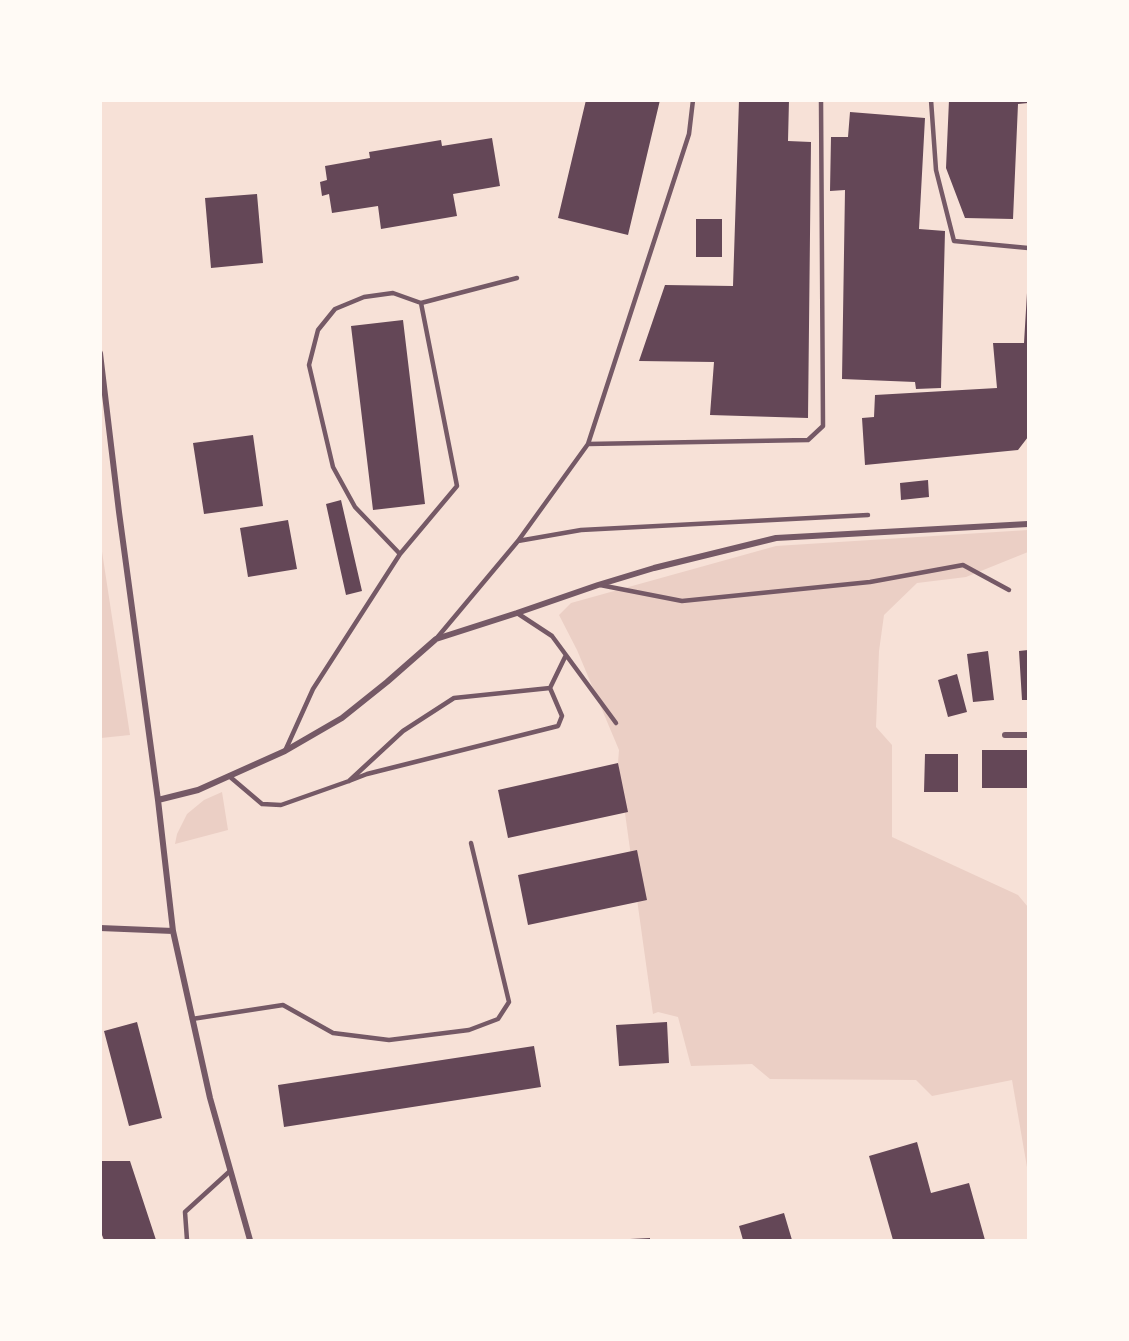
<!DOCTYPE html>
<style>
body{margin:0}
#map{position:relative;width:1129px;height:1341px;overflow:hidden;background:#f7e1d7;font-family:Raleway,sans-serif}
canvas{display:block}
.frame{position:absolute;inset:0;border:102px solid #fffaf5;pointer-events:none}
</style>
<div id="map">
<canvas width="1129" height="1341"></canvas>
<div class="frame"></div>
</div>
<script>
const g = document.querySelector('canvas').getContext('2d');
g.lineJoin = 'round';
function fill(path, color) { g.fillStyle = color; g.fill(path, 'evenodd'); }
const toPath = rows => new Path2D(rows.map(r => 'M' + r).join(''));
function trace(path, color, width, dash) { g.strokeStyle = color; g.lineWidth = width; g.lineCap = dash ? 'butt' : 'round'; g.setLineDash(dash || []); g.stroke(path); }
const green = toPath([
 [1028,530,1028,552,966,577,917,583,884,615,879,651,876,727,892,745,892,837,1018,895,1028,907,1028,1173,1012,1080,932,1096,916,1080,770,1079,752,1064,691,1066,678,1017,658,1012,653,1014,618,763,619,750,577,650,559,615,571,603,776,546],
 [101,545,130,735,101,738,100,738],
 [222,792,228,830,175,844,177,834,187,814,204,800]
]);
const building = toPath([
 [586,100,660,100,628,235,558,218],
 [739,100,789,100,788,141,811,142,808,418,710,415,714,362,639,361,665,285,733,286],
 [949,100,1028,100,1028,103,1018,104,1013,219,965,218,946,168],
 [850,112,925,118,919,229,945,231,941,388,916,389,915,382,842,379,845,190,830,191,831,137,848,137],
 [492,138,500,186,453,194,457,216,381,229,378,206,332,213,329,194,322,196,320,182,327,180,325,166,370,158,369,152,441,140,442,146],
 [257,194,263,263,211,268,205,198],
 [696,219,722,219,722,257,696,257],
 [1027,293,1028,293,1028,437,1018,450,865,465,862,418,874,417,875,395,997,388,993,343,1024,343],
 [403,320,425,504,373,510,351,326],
 [253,435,263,506,204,514,193,443],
 [928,480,929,497,901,500,900,483],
 [341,500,362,591,346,595,326,504],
 [288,520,297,569,248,577,240,528],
 [1028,650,1028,700,1022,700,1019,651],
 [988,651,994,700,973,702,967,654],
 [957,674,967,712,948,717,938,680],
 [982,750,1028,750,1028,788,982,788],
 [925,754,958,754,958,792,924,792],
 [618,763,628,812,508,838,498,790],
 [637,850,647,900,528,925,518,875],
 [137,1022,162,1118,129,1126,104,1031],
 [667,1022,669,1063,619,1066,616,1025],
 [534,1046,541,1087,284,1127,278,1085],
 [917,1142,931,1193,969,1183,985,1240,893,1240,869,1156],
 [100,1161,130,1161,156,1240,104,1240,100,1230],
 [784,1213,792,1240,743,1240,739,1226],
 [650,1238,650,1240,630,1240,630,1239]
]);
const service = toPath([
 [931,100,936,170,954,241,1028,248],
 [588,444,689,134,693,100],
 [518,541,581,530,868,515],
 [400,554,355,507,333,467,309,365,318,330,335,309,364,297,393,293,421,303],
 [600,585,682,601,870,582,963,565,1009,590],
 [517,613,552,636,616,723],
 [436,639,518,541,588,444,808,440,823,426,821,100],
 [550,688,566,655],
 [285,751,313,689,400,554,457,486,421,303,517,278],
 [229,776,262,804,281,805,349,781,367,774,558,726,562,716,550,688,454,698,403,731,349,781],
 [192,1019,283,1005,333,1033,389,1040,469,1030,498,1019,509,1002,471,843],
 [187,1240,185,1212,230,1171]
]);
const minor = toPath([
 [100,353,119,512,158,800,173,931,210,1098,250,1240],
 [1005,735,1028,735],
 [158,800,198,790,285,751,342,718,387,682,436,639,517,613,598,585,654,568,776,538,1028,524],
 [100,928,173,931]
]);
fill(green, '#ebcfc5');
fill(building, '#644757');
trace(service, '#755966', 4.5);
trace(minor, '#755966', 6);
</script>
